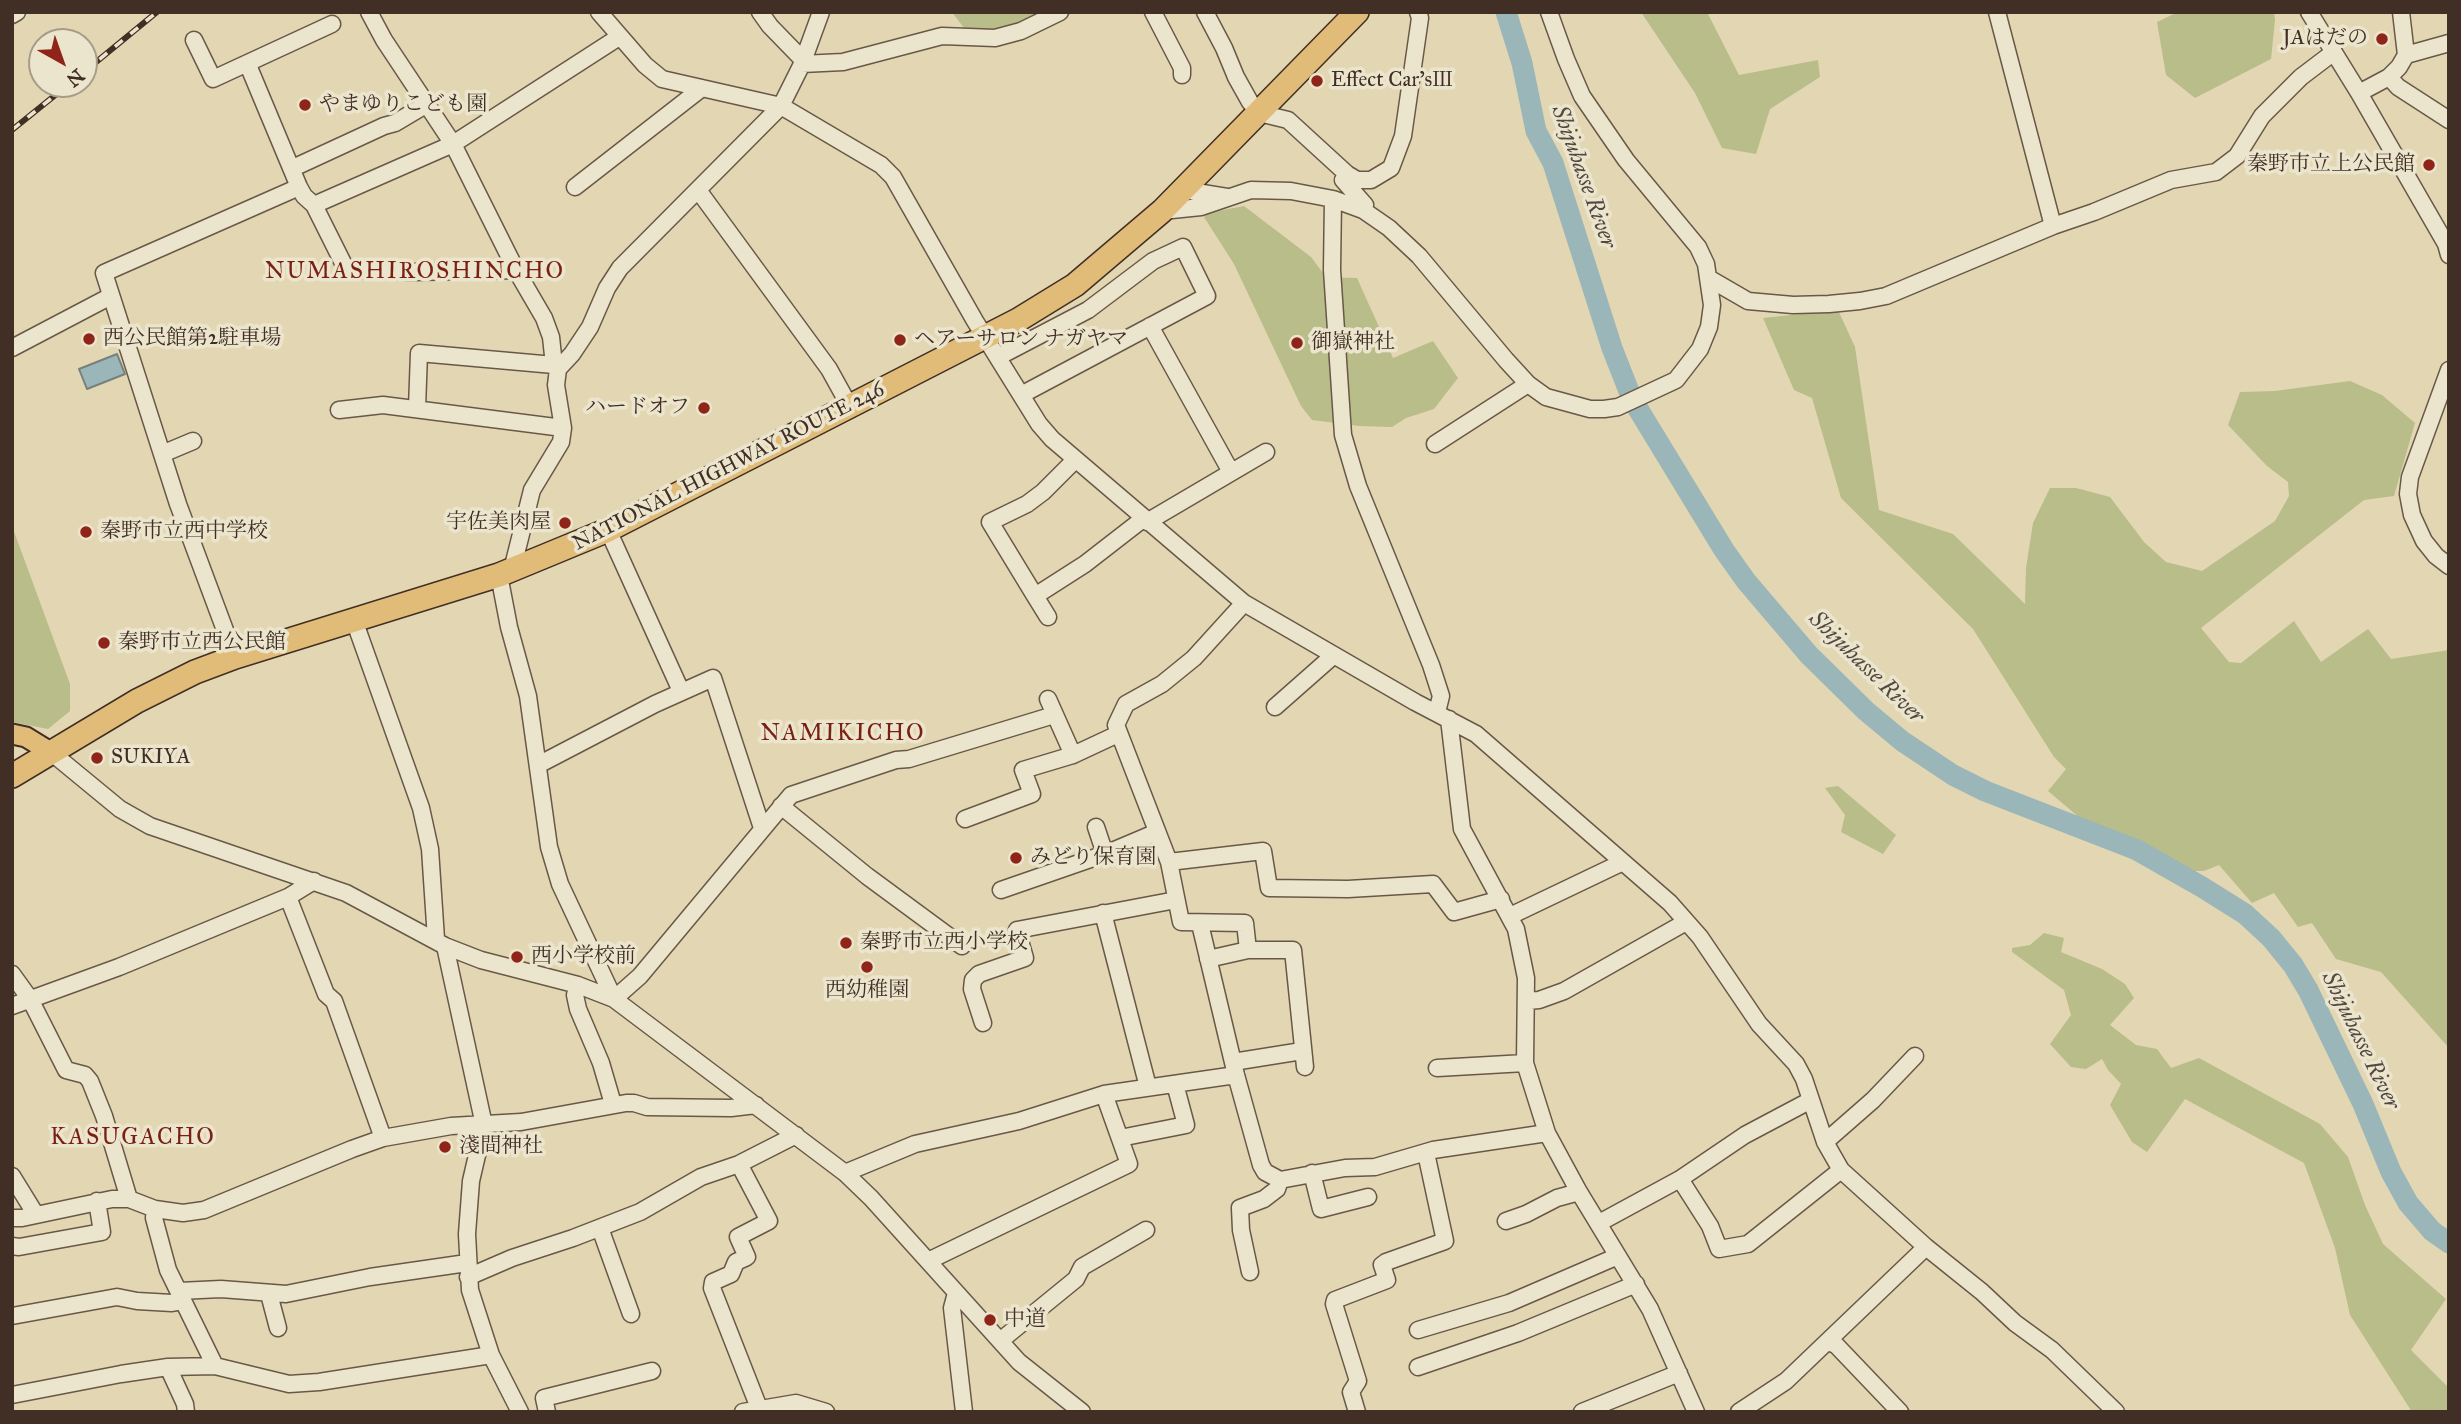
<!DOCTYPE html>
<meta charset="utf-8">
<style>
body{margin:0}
#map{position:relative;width:2461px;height:1424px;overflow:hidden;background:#e2d7b2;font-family:"IM FELL Great Primer",serif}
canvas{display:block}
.frame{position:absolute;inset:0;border:14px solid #412e24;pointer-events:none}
.north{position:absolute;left:28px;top:28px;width:70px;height:70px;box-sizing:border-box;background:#ece5cd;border:2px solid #a89c89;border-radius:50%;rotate:140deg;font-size:19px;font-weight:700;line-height:28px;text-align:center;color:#412e24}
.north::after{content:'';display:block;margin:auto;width:24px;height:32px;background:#8f2418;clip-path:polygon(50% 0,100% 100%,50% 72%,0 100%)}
</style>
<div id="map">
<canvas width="2461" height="1424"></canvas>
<div class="frame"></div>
<div class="north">N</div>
</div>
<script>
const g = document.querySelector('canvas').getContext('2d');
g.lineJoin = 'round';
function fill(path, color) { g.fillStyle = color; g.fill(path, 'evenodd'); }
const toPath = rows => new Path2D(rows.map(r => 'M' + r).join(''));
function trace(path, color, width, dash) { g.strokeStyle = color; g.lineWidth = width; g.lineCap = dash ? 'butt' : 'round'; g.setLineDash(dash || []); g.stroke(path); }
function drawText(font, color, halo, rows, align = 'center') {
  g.font = font + ' "IM FELL Great Primer","Noto Serif JP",serif'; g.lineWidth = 7; g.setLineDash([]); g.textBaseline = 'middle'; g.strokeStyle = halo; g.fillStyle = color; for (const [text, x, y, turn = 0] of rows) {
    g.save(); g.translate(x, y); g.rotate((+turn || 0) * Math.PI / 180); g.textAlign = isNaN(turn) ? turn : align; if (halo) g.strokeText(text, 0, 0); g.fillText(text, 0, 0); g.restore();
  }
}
const green = toPath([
 [952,12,1047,12,1006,31,967,32],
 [1641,12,1707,12,1739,75,1818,60,1820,77,1770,109,1756,154,1722,148,1695,93],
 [2178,12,2274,12,2275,20,2271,59,2195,98,2166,75,2157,22],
 [1244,206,1311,257,1326,277,1357,278,1393,358,1433,341,1458,378,1434,409,1406,418,1392,427,1359,426,1312,420,1301,406,1234,264,1204,217,1207,213],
 [1838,310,1855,347,1879,510,1953,534,2025,604,2026,568,2033,523,2050,488,2076,488,2110,497,2144,542,2166,562,2202,571,2275,521,2289,496,2288,482,2267,466,2228,425,2240,392,2275,391,2350,381,2382,395,2415,423,2394,496,2364,500,2201,628,2229,662,2241,663,2294,621,2321,662,2368,629,2391,659,2449,650,2449,1048,2381,972,2336,959,2312,923,2298,927,2274,893,2252,903,2219,865,2204,871,2186,871,2156,851,2087,824,2048,791,2066,769,2054,757,1973,629,1841,498,1812,398,1794,390,1763,318],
 [12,526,70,684,70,711,48,729,12,722],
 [1838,786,1896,835,1883,854,1841,832,1845,815,1825,788],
 [2044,933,2064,938,2061,952,2102,969,2125,984,2134,998,2110,1025,2136,1045,2157,1049,2171,1068,2199,1058,2320,1124,2348,1157,2365,1205,2383,1244,2446,1299,2411,1350,2449,1388,2449,1412,2412,1412,2350,1315,2335,1248,2304,1163,2185,1099,2147,1152,2132,1142,2110,1105,2121,1084,2108,1070,2102,1059,2086,1069,2071,1067,2050,1044,2071,1015,2064,990,2012,952,2012,948,2030,945]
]);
const water = toPath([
 [117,354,125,374,87,389,79,369,117,354]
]);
const river = toPath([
 [1506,12,1522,63,1536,131,1553,163,1612,348,1632,399,1724,550,1746,581,1809,655,1866,711,1902,741,1953,775,1985,791,2137,850,2202,887,2245,914,2271,938,2293,965,2308,990,2363,1104,2391,1172,2408,1203,2432,1231,2449,1243]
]);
const minor = toPath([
 [369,12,384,40,453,144,516,270,544,318,551,337,554,365,558,369],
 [599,12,645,65,662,79,781,106,881,165,893,177,975,321,1039,424,1052,439,1244,603,1415,702,1476,734,1670,903,1700,937,1759,1024,1796,1064,1804,1079,1825,1142,1841,1170,1926,1247,1982,1292,2015,1323,2052,1350,2116,1412],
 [760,12,770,26,803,60],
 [1153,12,1182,68,1182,75],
 [1205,12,1224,48,1236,77,1250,102,1259,113,1288,120,1347,174,1357,180,1371,180,1391,168,1403,136,1420,18,1418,12],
 [1997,12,2053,226],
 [2309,12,2359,93,2446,244,2449,255],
 [2401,12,2406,55],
 [12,15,17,12],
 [194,40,213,79,332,24],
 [802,64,821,12],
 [248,65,299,187,304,196,314,205,346,269,411,272,516,270],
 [2389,77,2398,87,2449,120],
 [2359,93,2389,77,2399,67,2406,55,2449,43],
 [293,168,384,126,395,123,427,104],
 [1347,174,1343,180,1365,205,1363,210],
 [575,187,702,88],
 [698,190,829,369,850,407],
 [1184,190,1227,197],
 [1333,199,1332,270,1343,435,1358,486,1431,665,1441,696,1437,712],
 [314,205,453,144,619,37],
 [1162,211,1201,207,1251,190,1291,191,1333,199,1363,210,1389,228,1419,256,1506,360,1528,384,1546,397,1590,409,1604,409,1618,407,1676,380,1700,349,1709,327,1712,305,1706,264,1698,247,1626,160,1582,96,1566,59,1549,12],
 [1710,279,1748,301,1793,305,1829,304,1860,301,1886,296,2053,226,2094,212,2171,180,2216,172,2237,156,2262,116,2301,77,2334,52],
 [1150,326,1231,472],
 [12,348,111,296],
 [998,357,1088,310,1153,261,1183,247,1207,296,1021,395],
 [2449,370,2410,477,2408,494,2412,515,2424,541,2436,556,2449,566],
 [417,408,419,353,554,365],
 [339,410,383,405,563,428],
 [1435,444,1528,384],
 [162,454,193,441],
 [1075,460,1043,492,1027,504,990,522,1035,596,1085,564,1143,519],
 [1147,522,1266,452],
 [608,530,681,691],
 [512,570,532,490,561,442,563,428,556,385,558,369,572,354,590,327,607,288,620,268,781,106,802,64,843,62,942,36,995,38,1021,31,1060,12],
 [499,575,509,627,528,696,549,847,560,884,614,999,640,976,791,795,896,760,909,759,1054,715],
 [1035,596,1048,617],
 [1244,603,1194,658,1162,684,1126,704,1116,725,1169,862,1181,922,1245,923,1248,950],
 [354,620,421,808,430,849,436,939],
 [235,657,178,504,104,273,299,187],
 [1048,699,1073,755,1118,734],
 [1275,707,1334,655],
 [1449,719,1462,829,1516,929,1526,978,1525,1063,1547,1133,1579,1192,1650,1309,1696,1412],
 [52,753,120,809,150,826,346,893,445,946,481,960,578,985,614,999,845,1173,871,1198,1019,1362,1082,1412],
 [538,765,655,704,713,678,762,828],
 [781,806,867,876,962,946],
 [965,819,1032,794,1023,770,1073,755],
 [1096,827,1105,854],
 [1169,862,1263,851,1269,888,1348,889,1433,884,1454,912,1501,899],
 [1001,890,1105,854,1157,832],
 [288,897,326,994,334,1001,383,1138],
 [1103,913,1148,1087],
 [1510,916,1623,862],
 [1200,924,1236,1075,1261,1165,1265,1172,1280,1180,1345,1168,1375,1167,1433,1150,1547,1133],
 [445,946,484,1125,471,1181,467,1234,470,1290,491,1355,520,1412],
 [1208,959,1248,950,1293,950,1305,1067],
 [12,974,30,999,66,1070,85,1075,90,1081,104,1116,129,1199],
 [578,985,575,995,578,1009,601,1063,613,1104],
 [1527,1001,1539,1000,1564,991,1686,922],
 [12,1006,119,967,288,897,314,881],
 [983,1023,972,989,973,980,979,974,1025,958,1017,930,1176,900],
 [1233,1062,1302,1051],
 [1437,1068,1525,1063],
 [1120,1138,1186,1125,1175,1084],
 [1825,1142,1873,1100,1915,1056],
 [739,1164,769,1221,738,1237,747,1257,736,1262,731,1274,713,1282,712,1288,759,1408],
 [845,1173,915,1144,1019,1121,1104,1094,1236,1075],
 [1312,1173,1321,1209,1368,1197],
 [12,1176,36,1215],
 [1680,1179,1710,1226,1719,1249,1748,1244,1841,1170],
 [155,1209,154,1218,168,1270,215,1366],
 [12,1218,22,1218,112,1199,129,1199,155,1209,183,1213,204,1210,352,1149,383,1138,451,1126,521,1122,626,1103,634,1103,647,1107,731,1108,756,1105],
 [1506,1221,1526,1214,1557,1198,1579,1192],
 [1599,1223,1680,1179,1745,1135,1811,1100],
 [600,1228,631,1314],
 [12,1246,19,1247,102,1232,97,1201],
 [928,1261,1129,1164,1104,1094],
 [1250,1272,1241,1230,1240,1208,1264,1199,1277,1189,1280,1180],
 [468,1277,512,1258,573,1238,640,1212,701,1177,739,1164,796,1135],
 [179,1291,221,1289,286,1294,370,1277,467,1263],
 [956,1293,952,1308,964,1412],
 [269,1294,278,1328],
 [12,1316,117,1297,137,1301,172,1303,183,1301],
 [1418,1330,1509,1303,1618,1256],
 [1000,1341,1076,1279,1082,1267,1146,1230],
 [1828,1342,1836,1345,1900,1412],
 [168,1367,185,1404,186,1412],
 [1418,1367,1518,1333,1636,1284],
 [12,1395,121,1374,168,1367,215,1366,289,1384,319,1382,491,1355],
 [547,1412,544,1398,652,1371],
 [743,1412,796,1403,826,1412],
 [1357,1412,1351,1392,1358,1381,1334,1304,1335,1300,1387,1280,1382,1265,1386,1262,1445,1241,1426,1153],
 [1582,1412,1679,1373],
 [1739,1412,1786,1381,1926,1247]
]);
const major = toPath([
 [12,734,26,737,52,753]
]);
const highway = toPath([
 [12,776,137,701,195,672,235,657,499,575,608,530,1018,320,1075,285,1162,211,1357,12]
]);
const rail = toPath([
 [84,72,157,12],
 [12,130,69,84]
]);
const markers = [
 [2382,39,7,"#8f2418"],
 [1317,81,7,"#8f2418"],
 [305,105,7,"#8f2418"],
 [2429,165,7,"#8f2418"],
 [89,339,7,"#8f2418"],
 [900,340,7,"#8f2418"],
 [1297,343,7,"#8f2418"],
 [704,408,7,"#8f2418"],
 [565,523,7,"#8f2418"],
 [86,532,7,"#8f2418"],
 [104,643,7,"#8f2418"],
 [97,758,7,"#8f2418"],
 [1016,858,7,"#8f2418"],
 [846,943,7,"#8f2418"],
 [517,957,7,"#8f2418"],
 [867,967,7,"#8f2418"],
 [445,1147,7,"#8f2418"],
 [990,1320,7,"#8f2418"]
];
const poiNames = [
 ["JAはだの",2368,39,"right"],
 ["Effect Car'sⅢ",1331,81],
 ["やまゆりこども園",319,105],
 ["秦野市立上公民館",2415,165,"right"],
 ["西公民館第2駐車場",103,339],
 ["ヘアーサロン ナガヤマ",914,340],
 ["御嶽神社",1311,343],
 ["ハードオフ",690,408,"right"],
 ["宇佐美肉屋",551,523,"right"],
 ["秦野市立西中学校",100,532],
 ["秦野市立西公民館",118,643],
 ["SUKIYA",111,758],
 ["みどり保育園",1030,858],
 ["秦野市立西小学校",860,943],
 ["西小学校前",531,957],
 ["西幼稚園",867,991,"center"],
 ["淺間神社",459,1147],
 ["中道",1004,1320]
];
const streetNames = [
 ["NATIONAL HIGHWAY ROUTE 246",729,467,-27]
];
const waterNames = [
 ["Shijuhasse River",1583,177,70],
 ["Shijuhasse River",1866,668,44],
 ["Shijuhasse River",2360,1041,64]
];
const neighbourhoodNames = [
 ["NUMASHIROSHINCHO",415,272],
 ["NAMIKICHO",843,734],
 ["KASUGACHO",133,1138]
];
fill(green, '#b8bd89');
fill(water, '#9bb6b9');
trace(water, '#77807d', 2);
trace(river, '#9bb6b9', 21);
trace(minor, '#695848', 19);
trace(major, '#412e24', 23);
trace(highway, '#412e24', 26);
trace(minor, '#ece5cd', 16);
trace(major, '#e1bc79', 19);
trace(highway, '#e1bc79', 23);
trace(rail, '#412e24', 6);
trace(rail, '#ece5cd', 3.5, [10]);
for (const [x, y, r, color] of markers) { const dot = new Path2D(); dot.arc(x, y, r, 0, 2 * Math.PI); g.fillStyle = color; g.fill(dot); trace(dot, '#ece5cd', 2.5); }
drawText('21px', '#412e24', '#ece5cd', poiNames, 'left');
drawText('21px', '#412e24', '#ece5cd', streetNames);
drawText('italic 23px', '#534942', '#ece5cd', waterNames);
g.letterSpacing = '2px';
drawText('23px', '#7a1f14', '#ece5cd', neighbourhoodNames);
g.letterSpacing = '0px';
</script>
